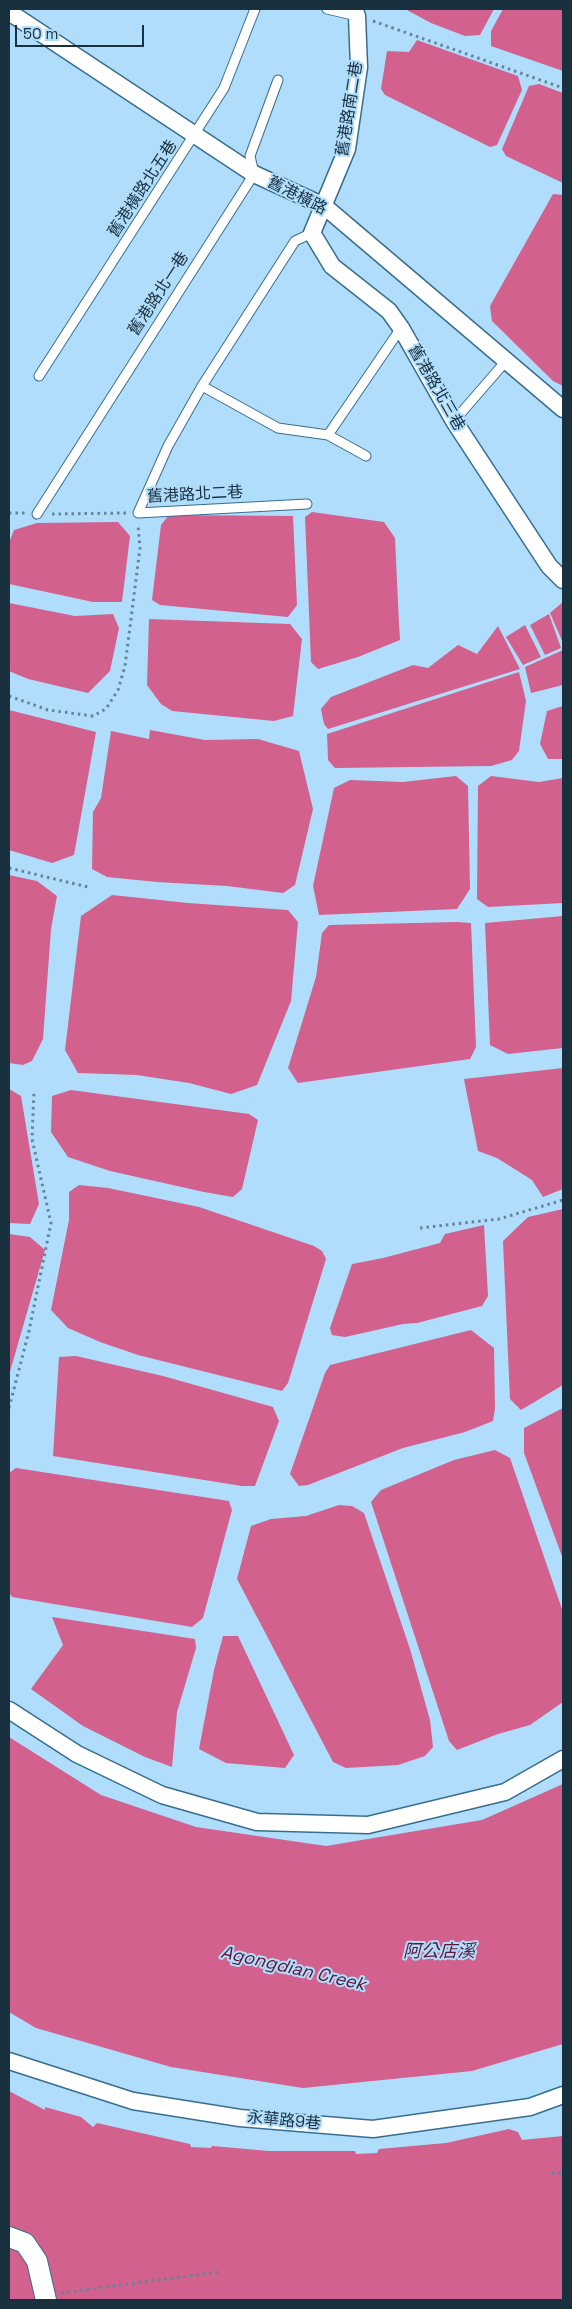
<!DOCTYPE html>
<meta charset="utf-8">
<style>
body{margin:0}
#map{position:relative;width:572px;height:2309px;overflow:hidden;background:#b0ddfb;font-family:"Space Grotesk",sans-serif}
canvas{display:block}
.frame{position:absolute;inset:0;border:10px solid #19303f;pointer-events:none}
.scale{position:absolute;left:15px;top:25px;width:129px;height:22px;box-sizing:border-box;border:2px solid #19303f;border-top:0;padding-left:6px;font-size:15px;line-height:18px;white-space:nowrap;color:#19303f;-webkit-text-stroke:4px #b0ddfb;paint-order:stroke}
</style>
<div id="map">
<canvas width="572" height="2309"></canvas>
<div class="frame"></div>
<div class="scale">50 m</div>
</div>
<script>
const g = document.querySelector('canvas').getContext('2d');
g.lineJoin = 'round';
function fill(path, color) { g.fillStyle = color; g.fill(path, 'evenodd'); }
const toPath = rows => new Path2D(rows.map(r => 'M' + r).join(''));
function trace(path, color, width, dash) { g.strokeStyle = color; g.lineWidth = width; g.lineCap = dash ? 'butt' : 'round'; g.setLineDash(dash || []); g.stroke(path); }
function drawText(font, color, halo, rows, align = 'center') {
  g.font = font + ' "Space Grotesk","Noto Sans TC",sans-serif'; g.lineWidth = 4; g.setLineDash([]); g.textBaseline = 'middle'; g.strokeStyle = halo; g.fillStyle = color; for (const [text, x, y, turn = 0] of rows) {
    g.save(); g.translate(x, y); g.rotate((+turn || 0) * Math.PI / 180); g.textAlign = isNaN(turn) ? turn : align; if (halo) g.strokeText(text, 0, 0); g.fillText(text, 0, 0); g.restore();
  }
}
const water = toPath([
 [405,9,494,9,480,35,465,36,431,23],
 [503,9,563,9,563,71,491,46,491,31],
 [417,40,518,76,522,90,497,145,490,147,385,95,381,89,387,51,409,52],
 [539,84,563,93,563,183,506,156,502,149,529,86],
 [553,194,563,195,563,386,553,381,492,321,490,306],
 [312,512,384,522,395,538,399,624,400,640,358,657,318,669,311,662,305,517],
 [169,515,293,516,297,605,288,617,160,605,152,600,161,525],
 [118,522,130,536,122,602,93,602,9,584,9,543,14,530,37,523],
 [563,602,563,643,550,613],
 [9,603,75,616,113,614,119,628,110,671,88,693,28,679,9,671],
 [549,614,561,648,545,655,530,625],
 [149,619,290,624,302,639,293,716,274,721,172,711,161,704,147,685],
 [525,625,541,657,523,665,506,637],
 [498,626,520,669,328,729,324,724,321,709,331,697,413,665,428,668,458,645,477,654],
 [563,650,563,685,531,693,525,667],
 [519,672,526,701,519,751,512,760,491,766,335,768,328,760,327,734],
 [563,706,563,759,548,759,540,744,547,711],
 [9,710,96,732,74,855,52,863,9,850],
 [150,730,205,740,258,739,299,751,313,809,295,885,283,893,227,886,157,882,107,877,92,869,93,812,101,798,111,731,149,739],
 [456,776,468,786,470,889,457,909,319,915,313,886,334,788,350,780,403,782],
 [491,776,539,782,563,778,563,903,488,907,477,899,478,786],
 [9,875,37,881,57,896,51,929,43,1039,32,1061,23,1065,9,1063],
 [112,895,188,903,288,910,298,922,291,1001,257,1085,231,1094,189,1083,137,1075,78,1073,65,1050,81,916],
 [563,916,563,1048,508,1054,490,1045,485,923],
 [457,922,471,923,476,1047,470,1059,298,1083,288,1068,316,977,322,933,329,925],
 [563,1068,563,1189,543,1197,532,1180,497,1158,478,1151,464,1079],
 [9,1089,21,1096,39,1204,30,1224,9,1223],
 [71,1090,249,1114,258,1120,242,1189,233,1197,204,1192,110,1171,68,1157,51,1132,52,1096],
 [79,1185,108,1188,199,1207,314,1246,322,1251,326,1259,288,1383,282,1391,138,1355,100,1342,68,1328,51,1310,69,1220,69,1192],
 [563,1209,563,1385,521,1410,510,1399,503,1241,528,1217],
 [484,1225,488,1296,482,1306,417,1323,403,1324,345,1337,332,1335,330,1328,352,1264,383,1258,440,1243,445,1234],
 [9,1234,30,1237,45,1250,9,1375],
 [471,1330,494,1348,495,1408,493,1421,465,1432,403,1448,308,1485,299,1486,290,1474,325,1373,330,1365],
 [76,1356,163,1376,273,1407,279,1421,255,1486,242,1486,53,1456,59,1357],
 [563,1408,563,1559,524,1453,524,1428],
 [495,1450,510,1458,563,1612,563,1702,530,1725,498,1734,457,1750,449,1741,371,1502,381,1490,454,1460],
 [16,1468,229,1501,232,1510,203,1618,192,1627,12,1597,9,1592,9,1473],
 [339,1505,352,1506,364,1513,410,1649,430,1720,433,1747,425,1756,398,1765,346,1768,333,1762,237,1579,251,1526,271,1519,306,1516],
 [52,1617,195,1639,196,1648,177,1712,172,1767,145,1757,83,1726,31,1689,63,1645],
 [223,1636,238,1636,294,1755,285,1768,226,1763,199,1749,214,1670],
 [9,1737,101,1795,196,1827,326,1846,482,1820,563,1784,563,2044,472,2071,303,2088,171,2067,36,2028,9,2012],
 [9,2091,45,2110,45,2107,81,2117,93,2127,97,2123,190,2144,191,2147,211,2148,212,2146,269,2151,355,2151,356,2154,377,2153,379,2149,446,2143,509,2129,518,2132,522,2140,563,2136,563,2300,9,2300]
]);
const path = toPath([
 [373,21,563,88],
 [9,513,26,513],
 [52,514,126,513],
 [9,696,48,710,93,716,106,709,118,690,125,666,140,548,138,525],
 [9,868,88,887],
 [420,1228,499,1219,563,1200],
 [9,1408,29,1331,51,1223,32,1139,34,1091],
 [552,2173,563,2173],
 [61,2293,218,2272]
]);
const service = toPath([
 [327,9,357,16],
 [39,376,224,88,255,9],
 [202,386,278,428,328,435,366,456],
 [454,421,506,361],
 [328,435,401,328],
 [307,504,138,513,168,446,202,386,295,241,312,233],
 [37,514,254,174,250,156,278,80]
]);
const minor = toPath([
 [354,9,357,16,359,67,347,149,312,233,332,266,389,311,401,328,454,421,549,566,563,580],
 [9,12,254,174,324,206,563,409],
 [9,1710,77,1754,162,1795,257,1822,368,1825,505,1792,563,1759],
 [9,2061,133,2101,240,2118,373,2129,530,2107,563,2095]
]);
const tertiary = toPath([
 [9,2237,25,2243,37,2261,46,2300]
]);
const streetNames = [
 ["舊港路南二巷",350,109,-81],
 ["舊港橫路北五巷",143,189,-57],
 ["舊港橫路",297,196,27],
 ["舊港路北一巷",159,294,-57],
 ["舊港路北三巷",436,388,60],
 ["舊港路北二巷",195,495,-3],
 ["永華路9巷",284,2121,5]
];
const waterNames = [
 ["阿公店溪",439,1952],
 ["Agongdian Creek",293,1969,13]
];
fill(water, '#d2618d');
trace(service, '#376e90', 11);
trace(minor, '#376e90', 19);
trace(tertiary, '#376e90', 22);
trace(path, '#63859b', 3, [2.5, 4]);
trace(service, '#fff', 9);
trace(minor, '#fff', 16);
trace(tertiary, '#fff', 20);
drawText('16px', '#19303f', '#b0ddfb', streetNames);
drawText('italic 18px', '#5d1535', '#b0ddfb', waterNames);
</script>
